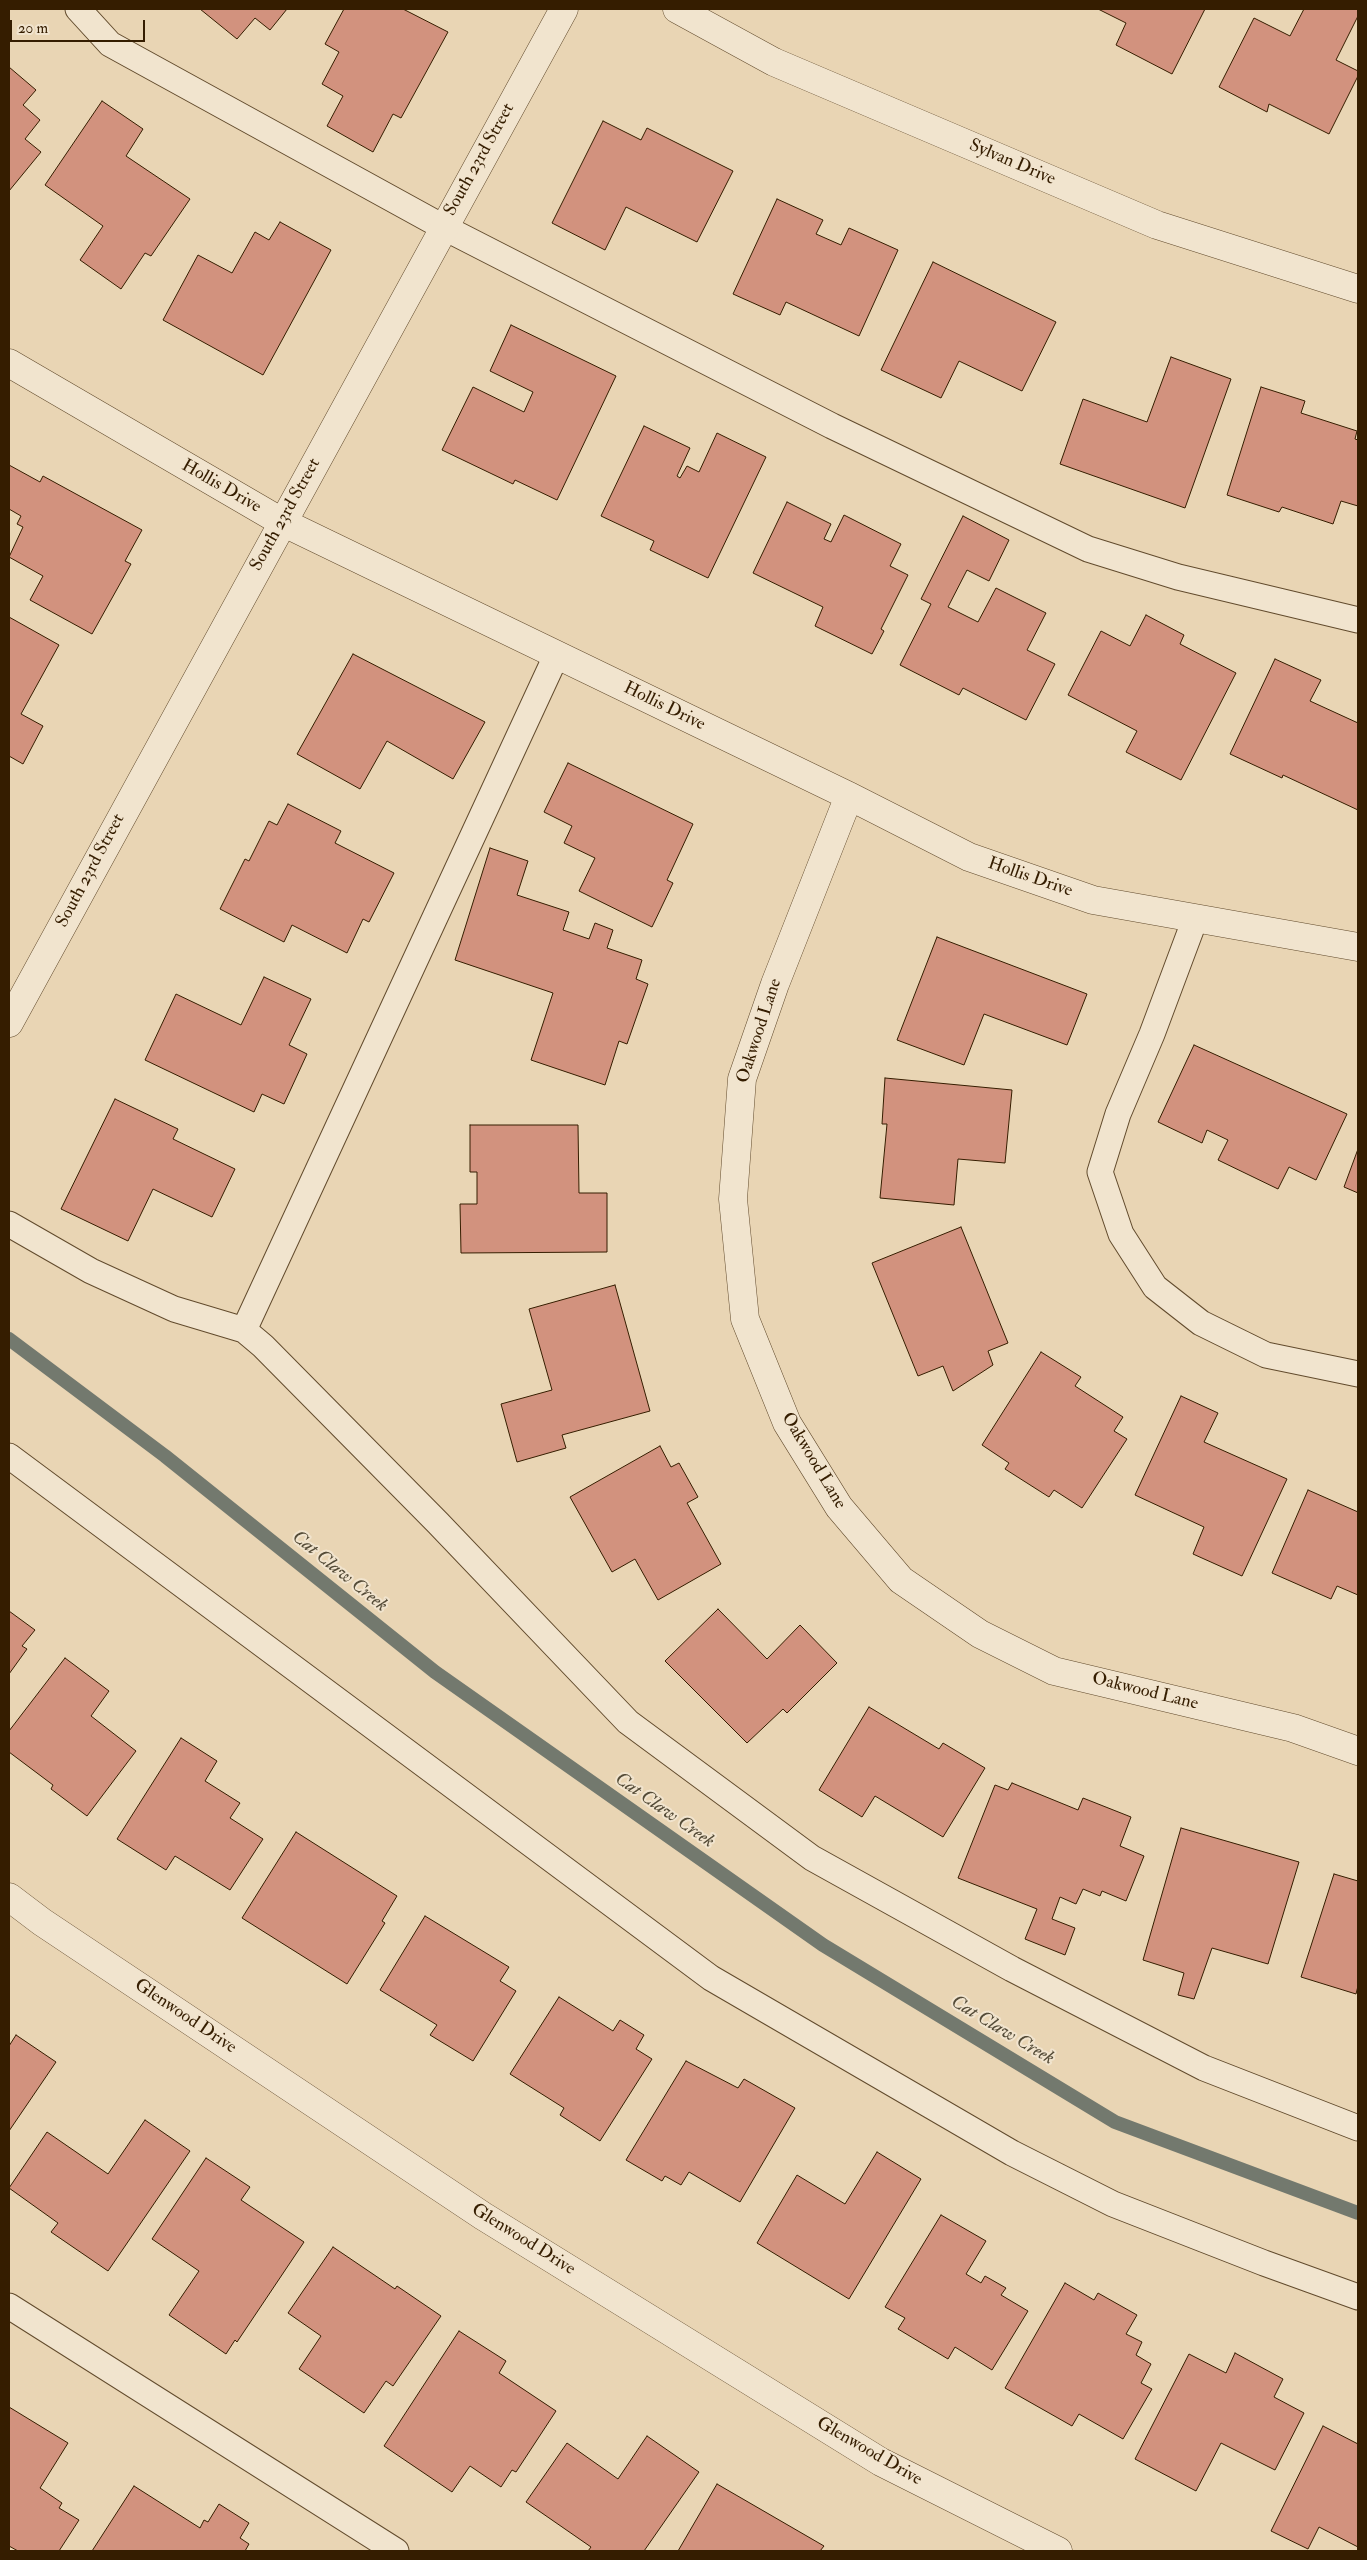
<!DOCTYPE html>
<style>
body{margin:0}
#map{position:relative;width:1367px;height:2560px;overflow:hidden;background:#e9d5b4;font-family:"IM FELL Double Pica",serif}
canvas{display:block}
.frame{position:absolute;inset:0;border:10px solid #351d00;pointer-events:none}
.scale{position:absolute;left:10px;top:20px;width:135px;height:22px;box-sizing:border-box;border:2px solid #351d00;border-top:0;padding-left:6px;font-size:15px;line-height:18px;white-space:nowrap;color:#351d00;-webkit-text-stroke:4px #f1e4ce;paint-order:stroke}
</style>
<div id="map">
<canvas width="1367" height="2560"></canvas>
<div class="frame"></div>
<div class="scale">20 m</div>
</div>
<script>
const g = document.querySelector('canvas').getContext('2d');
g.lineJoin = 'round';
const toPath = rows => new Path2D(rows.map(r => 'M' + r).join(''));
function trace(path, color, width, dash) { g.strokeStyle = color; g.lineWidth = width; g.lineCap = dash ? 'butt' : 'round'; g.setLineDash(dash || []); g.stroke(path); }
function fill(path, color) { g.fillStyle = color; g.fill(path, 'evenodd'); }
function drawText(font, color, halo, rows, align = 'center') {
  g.font = font + ' "IM FELL Double Pica",serif'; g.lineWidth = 4; g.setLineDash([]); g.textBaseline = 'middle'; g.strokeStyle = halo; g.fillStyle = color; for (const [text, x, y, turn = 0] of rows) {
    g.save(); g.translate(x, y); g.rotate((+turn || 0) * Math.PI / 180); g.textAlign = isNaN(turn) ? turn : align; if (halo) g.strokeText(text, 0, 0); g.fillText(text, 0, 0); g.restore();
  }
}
const stream = toPath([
 [9,1339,165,1456,435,1672,823,1945,1115,2122,1358,2213]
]);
const building = toPath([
 [200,9,287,9,270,30,255,18,237,39,200,9],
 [344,9,403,9,448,32,401,118,393,114,373,152,327,126,343,96,322,84,339,52,325,44,344,9],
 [1098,9,1205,9,1172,74,1116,45,1126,23,1098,9],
 [1304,9,1358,9,1358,16,1336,60,1358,71,1358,76,1329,134,1269,104,1267,112,1219,87,1254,18,1290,36,1304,9],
 [9,67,36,90,23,105,40,120,25,139,41,152,9,191,9,67],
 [102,101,143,129,126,156,190,199,151,256,145,253,121,289,80,260,103,226,45,185,102,101],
 [603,121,641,140,647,128,733,171,697,242,626,207,605,250,552,223,603,121],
 [777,199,823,220,816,234,841,245,849,228,898,250,859,336,786,302,780,315,733,294,777,199],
 [280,222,331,250,263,375,163,320,198,255,232,273,255,232,269,240,280,222],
 [933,262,1056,322,1022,391,959,361,941,398,881,370,933,262],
 [511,325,616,376,557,500,515,480,513,484,442,450,473,387,524,412,533,392,490,371,511,325],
 [1171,357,1231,379,1185,508,1060,464,1083,399,1147,422,1171,357],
 [1261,387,1305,401,1301,413,1357,431,1355,439,1358,440,1358,506,1341,501,1333,524,1282,507,1279,512,1227,495,1261,387],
 [644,426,690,448,677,476,680,478,687,466,699,472,717,433,766,457,708,578,650,550,654,541,601,516,644,426],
 [9,465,40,482,43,476,142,530,125,561,131,564,92,634,30,600,43,576,9,557,23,527,17,524,21,516,9,509,9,465],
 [787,502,831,524,824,539,831,542,844,515,901,544,890,566,908,575,881,629,884,631,872,654,815,626,823,607,753,573,787,502],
 [963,516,1009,540,989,581,967,570,948,607,978,622,996,588,1046,613,1027,650,1055,664,1026,720,963,688,959,695,900,665,931,604,921,599,963,516],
 [1146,615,1184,635,1180,644,1236,673,1181,780,1126,752,1137,731,1068,695,1101,631,1130,646,1146,615],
 [9,617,59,645,21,714,43,726,23,764,9,756,9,617],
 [353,654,485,722,453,779,387,741,360,789,297,754,353,654],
 [1275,659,1321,680,1310,701,1358,723,1358,810,1283,775,1282,778,1230,754,1275,659],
 [568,763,693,824,667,880,673,883,652,927,579,891,595,858,564,843,572,826,544,812,568,763],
 [288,804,341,831,335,843,394,873,369,922,363,919,347,953,292,925,284,942,220,909,245,859,249,861,269,821,277,825,288,804],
 [490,848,528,861,517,895,569,912,563,930,589,939,595,923,613,930,607,948,642,960,636,979,648,984,627,1044,619,1041,605,1085,531,1060,553,993,455,960,490,848],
 [937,937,1087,994,1067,1045,984,1014,964,1065,897,1040,937,937],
 [264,977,311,999,289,1045,307,1054,284,1104,262,1094,254,1112,145,1060,176,994,241,1025,264,977],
 [1194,1045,1347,1114,1316,1180,1289,1167,1278,1189,1218,1160,1228,1140,1207,1130,1202,1143,1158,1122,1194,1045],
 [885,1078,1012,1090,1005,1163,958,1159,954,1205,880,1198,887,1124,882,1124,885,1078],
 [115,1099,178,1129,173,1139,235,1169,212,1217,153,1189,128,1241,61,1209,115,1099],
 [470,1125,578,1125,579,1193,607,1193,607,1252,461,1253,460,1204,477,1204,477,1172,470,1172,470,1125],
 [1358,1149,1358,1193,1344,1187,1358,1149],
 [961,1227,1008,1343,988,1351,993,1365,953,1391,943,1366,918,1376,872,1263,961,1227],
 [615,1285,650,1411,562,1435,566,1448,517,1462,501,1404,552,1390,529,1309,615,1285],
 [1041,1352,1081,1377,1075,1386,1123,1417,1114,1431,1127,1439,1082,1508,1054,1490,1049,1497,1005,1469,1009,1463,982,1445,1041,1352],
 [1181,1396,1218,1413,1204,1442,1287,1479,1242,1576,1193,1554,1204,1527,1135,1495,1181,1396],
 [660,1446,671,1467,679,1463,698,1497,687,1503,721,1564,658,1600,635,1559,612,1572,570,1497,660,1446],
 [1308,1490,1358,1512,1358,1595,1337,1586,1331,1599,1272,1573,1308,1490],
 [718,1609,767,1659,800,1625,837,1663,787,1713,783,1709,747,1743,665,1661,718,1609],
 [9,1611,35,1630,22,1646,27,1649,9,1674,9,1611],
 [65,1658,109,1691,91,1716,136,1751,87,1816,51,1789,53,1785,9,1752,9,1731,65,1658],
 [869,1707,939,1749,943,1743,985,1768,943,1837,875,1796,862,1817,819,1790,869,1707],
 [181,1738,217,1761,205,1781,240,1803,230,1818,263,1839,230,1890,175,1856,166,1870,117,1839,181,1738],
 [1012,1783,1078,1810,1083,1798,1131,1817,1120,1846,1144,1856,1126,1901,1102,1891,1100,1896,1083,1889,1076,1904,1060,1897,1052,1919,1075,1928,1065,1955,1025,1939,1037,1909,958,1878,995,1785,1008,1790,1012,1783],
 [1181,1828,1299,1862,1268,1964,1212,1948,1194,1999,1178,1995,1184,1973,1143,1960,1181,1828],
 [296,1832,397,1896,382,1921,385,1923,347,1984,242,1918,296,1832],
 [1334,1874,1358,1881,1358,1986,1356,1994,1301,1977,1334,1874],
 [425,1916,509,1967,500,1981,516,1991,473,2061,430,2035,437,2025,380,1990,425,1916],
 [559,1997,613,2031,620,2020,644,2035,636,2049,652,2059,600,2141,560,2115,564,2108,510,2074,559,1997],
 [16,2035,56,2062,9,2131,9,2046,16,2035],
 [686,2061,738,2088,744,2079,795,2108,740,2202,689,2172,681,2185,665,2176,662,2181,626,2160,686,2061],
 [145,2120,190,2151,108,2271,51,2232,58,2223,9,2188,47,2132,108,2174,145,2120],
 [877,2152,921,2179,849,2299,757,2243,797,2175,845,2204,877,2152],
 [206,2158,250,2187,241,2200,304,2242,237,2342,235,2340,226,2354,169,2315,199,2271,152,2239,206,2158],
 [941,2215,986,2241,966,2274,981,2283,985,2276,1006,2288,1001,2295,1028,2311,992,2370,955,2347,948,2359,898,2329,905,2318,885,2307,941,2215],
 [333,2247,395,2289,397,2286,441,2316,393,2386,386,2381,364,2413,299,2369,321,2336,288,2313,333,2247],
 [1065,2283,1094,2300,1098,2293,1137,2315,1126,2334,1142,2342,1136,2355,1151,2364,1141,2383,1152,2389,1123,2439,1079,2414,1072,2426,1005,2388,1065,2283],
 [459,2331,506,2361,499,2373,556,2411,516,2472,512,2470,501,2487,470,2466,452,2492,384,2446,459,2331],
 [1235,2353,1283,2379,1274,2397,1304,2413,1275,2470,1221,2443,1196,2491,1135,2459,1189,2354,1226,2373,1235,2353],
 [9,2407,68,2443,40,2488,62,2503,59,2508,79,2520,59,2551,18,2551,9,2546,9,2407],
 [1323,2426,1358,2444,1358,2547,1319,2527,1308,2549,1271,2531,1323,2426],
 [647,2436,699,2472,644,2551,588,2551,591,2547,526,2502,567,2443,618,2479,647,2436],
 [717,2484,824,2546,820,2551,678,2551,717,2484],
 [134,2486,200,2528,204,2520,208,2522,219,2504,249,2523,240,2538,249,2544,245,2551,92,2551,134,2486]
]);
const service = toPath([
 [78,9,110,44,443,227,832,426,1088,549,1178,577,1358,620],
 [1195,919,1152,1034,1118,1114,1100,1172,1121,1234,1155,1287,1201,1323,1266,1355,1358,1374],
 [9,1224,91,1271,174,1309,244,1330,263,1346,438,1523,628,1722,812,1858,1012,1969,1204,2068,1358,2128],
 [244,1330,556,656],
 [9,1456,711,1978,1012,2153,1113,2204,1264,2263,1358,2297],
 [9,2306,396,2551]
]);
const minor = toPath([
 [677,9,774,62,1157,225,1358,289],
 [9,363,282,522,849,796,969,857,1093,900,1358,947],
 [849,796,775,984,742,1079,733,1199,745,1319,787,1423,839,1507,901,1580,980,1634,1054,1671,1293,1728,1358,1751],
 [9,1897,42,1922,483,2216,881,2462,1058,2551]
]);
const tertiary = toPath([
 [9,1023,564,9]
]);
const streetNames = [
 ["South 23rd Street",480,160,-61],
 ["Sylvan Drive",1012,163,23],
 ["Hollis Drive",221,487,30],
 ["South 23rd Street",286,515,-61],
 ["Hollis Drive",664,707,26],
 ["South 23rd Street",91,871,-62],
 ["Hollis Drive",1030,878,19],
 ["Oakwood Lane",760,1031,-72],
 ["Oakwood Lane",813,1461,59],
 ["Oakwood Lane",1145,1692,14],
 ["Glenwood Drive",185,2017,34],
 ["Glenwood Drive",523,2240,32],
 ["Glenwood Drive",869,2452,30]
];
const waterNames = [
 ["Cat Claw Creek",339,1572,39],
 ["Cat Claw Creek",664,1811,35],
 ["Cat Claw Creek",1002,2031,31]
];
trace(stream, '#73796e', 14);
fill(building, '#d2927e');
trace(building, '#351d00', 1);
trace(service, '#624b2d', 27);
trace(minor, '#624b2d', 29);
trace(tertiary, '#624b2d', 29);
trace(service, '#f1e4ce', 25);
trace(minor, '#f1e4ce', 28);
trace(tertiary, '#f1e4ce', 28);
drawText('18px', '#351d00', '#f1e4ce', streetNames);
drawText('italic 19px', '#544b37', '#f1e4ce', waterNames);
</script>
